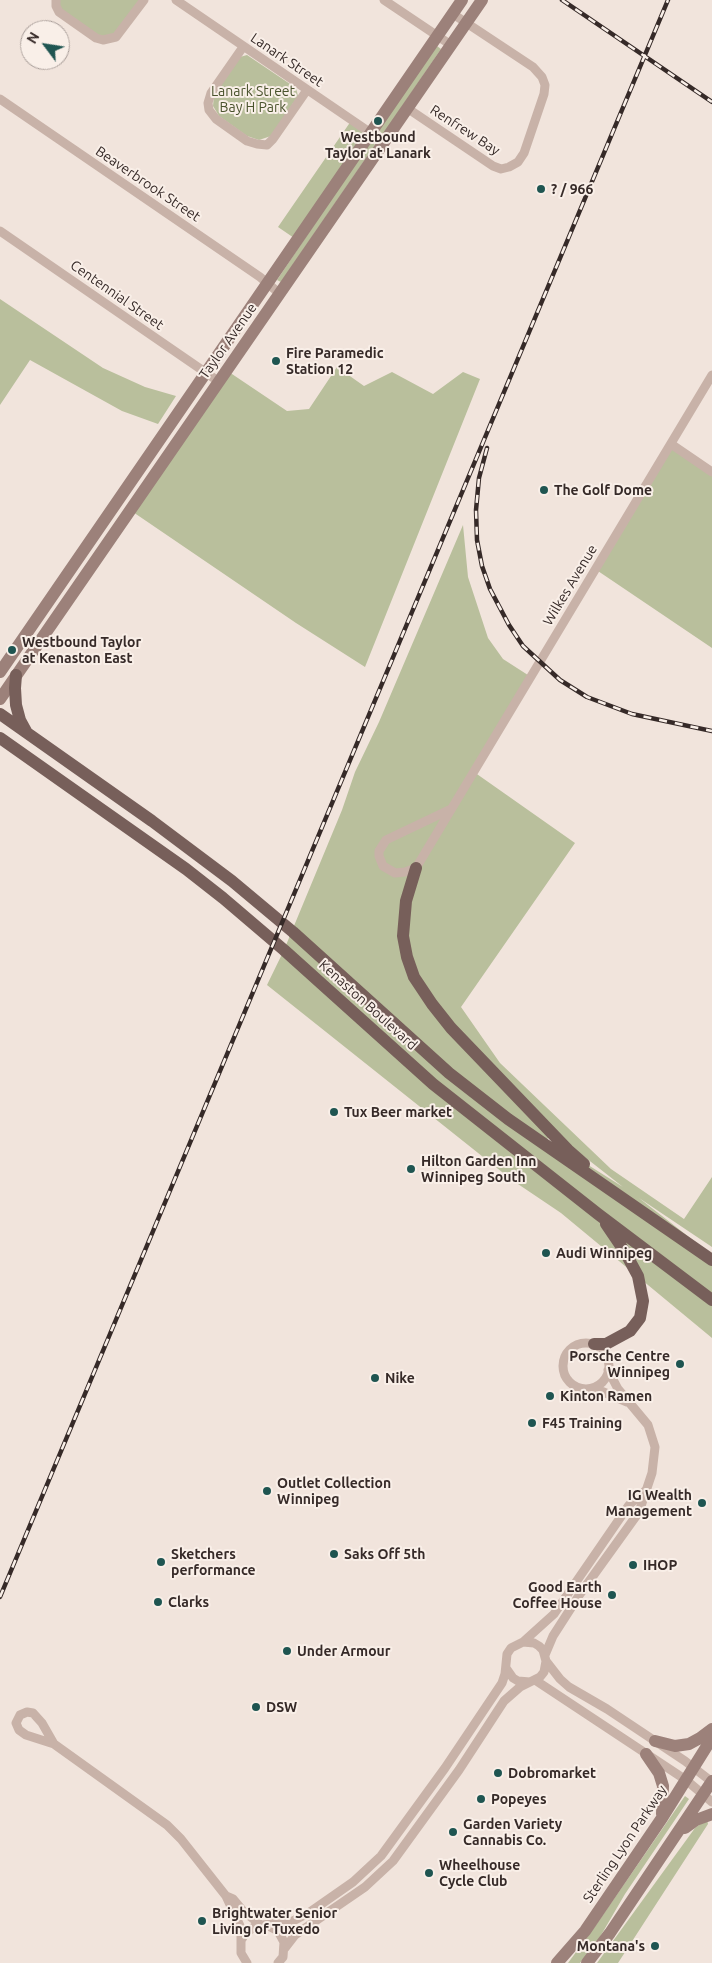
<!DOCTYPE html>
<style>
body{margin:0}
#map{position:relative;width:712px;height:1963px;overflow:hidden;background:#f1e4dc;font-family:Ubuntu,sans-serif}
canvas{display:block}
.north{position:absolute;left:20px;top:20px;width:50px;height:50px;box-sizing:border-box;background:#f9efe8;border:1px solid #aba09b;border-radius:50%;rotate:301deg;font-size:14px;font-weight:700;line-height:20px;text-align:center;color:#362a28}
.north::after{content:'';display:block;margin:auto;width:18px;height:22px;background:#1f5551;clip-path:polygon(50% 0,100% 100%,50% 72%,0 100%)}
</style>
<div id="map">
<canvas width="712" height="1963"></canvas>
<div class="north">N</div>
</div>
<script>
const g = document.querySelector('canvas').getContext('2d');
g.lineJoin = 'round';
function fill(path, color) { g.fillStyle = color; g.fill(path, 'evenodd'); }
const toPath = rows => new Path2D(rows.map(r => 'M' + r).join(''));
function trace(path, color, width, dash) { g.strokeStyle = color; g.lineWidth = width; g.lineCap = dash ? 'butt' : 'round'; g.setLineDash(dash || []); g.stroke(path); }
function drawText(font, color, halo, rows, align = 'center') {
  g.font = font + ' Ubuntu,sans-serif'; g.lineWidth = 4; g.setLineDash([]); g.textBaseline = 'middle'; g.strokeStyle = halo; g.fillStyle = color; for (const [text, x, y, turn = 0] of rows) {
    g.save(); g.translate(x, y); g.rotate((+turn || 0) * Math.PI / 180); g.textAlign = isNaN(turn) ? turn : align; if (halo) g.strokeText(text, 0, 0); g.fillText(text, 0, 0); g.restore();
  }
}
const green = toPath([
 [56,0,144,0,123,31,103,40,59,12],
 [437,46,441,49,384,133,381,133,379,129],
 [247,55,296,88,298,96,271,136,259,140,247,136,219,116,213,106,214,95,240,57],
 [351,121,371,134,297,240,278,227],
 [369,143,374,143,375,145,281,282,277,280],
 [0,299,103,368,145,387,176,396,158,424,122,411,30,360,0,405],
 [337,367,364,386,392,372,433,394,463,372,480,379,365,667,296,623,130,510,226,370,287,411,309,409],
 [671,444,712,472,712,648,595,569],
 [463,525,468,577,488,638,503,659,531,677,450,810,474,772,575,843,461,1007,500,1063,611,1169,684,1219,712,1177,712,1247,639,1198,712,1255,712,1338,561,1213,512,1180,267,985,284,950,342,810,355,772,379,722],
 [550,1137,572,1147,623,1187,547,1139],
 [685,1796,689,1799,625,1894,597,1942,580,1963,568,1963,596,1925],
 [707,1819,708,1824,618,1963,597,1963,695,1828]
]);
const street = toPath([
 [56,0,56,6,59,12,96,38,103,40,116,37,144,0],
 [176,0,384,142],
 [384,0,451,45],
 [243,47,211,93,208,103,209,110,216,119,247,141,257,144,267,145,273,139,307,90],
 [0,99,260,277,279,293],
 [407,108,493,166,501,169,509,167,518,162,524,153,544,94,545,85,542,77,533,67,453,14],
 [0,231,218,381],
 [671,444,712,472],
 [451,809,386,840,379,851,379,856,383,866,395,873,405,872,416,868,712,375],
 '563 1366a23 23 0 1 1 46 0a23 23 0 1 1-46 0Z',
 [594,1388,627,1402],
 [523,1642,554,1614,629,1505,646,1490],
 [545,1655,553,1636,580,1594,639,1512,652,1473,655,1447,648,1425,618,1389,608,1370],
 [506,1668,513,1678,518,1681,530,1682,540,1677,544,1672,546,1661],
 [535,1680,686,1780,712,1802],
 [54,1744,42,1723,33,1713,27,1712,20,1715,16,1723,19,1730,26,1735,54,1744,167,1825,181,1839,226,1896,241,1928,241,1953,247,1963],
 [226,1896,233,1899,243,1911,261,1925],
 [267,1925,278,1931,284,1942,283,1957,278,1963],
 [242,1939,245,1934,255,1926,293,1921,310,1912,353,1882,381,1856,445,1768,502,1683,505,1674,507,1654,511,1648,523,1642,534,1643,539,1646,543,1650,546,1661,560,1679,569,1687,607,1709,685,1761,712,1782],
 [285,1948,295,1935,365,1887,393,1861,459,1770,504,1701,520,1687,530,1682]
]);
const secondary = toPath([
 [0,672,462,0],
 [0,699,482,0],
 [655,1741,675,1746,689,1744,700,1738,712,1729],
 [646,1754,659,1773,663,1786,662,1814],
 [685,1828,696,1820,712,1814],
 [557,1963,585,1931,662,1818,712,1738],
 [587,1963,610,1933,712,1781]
]);
const primary = toPath([
 [16,675,15,688,16,705,20,720,26,731],
 [0,714,152,821,232,881,293,932,449,1073,508,1119,712,1260],
 [0,738,186,869,223,898,284,950,433,1084,598,1214,712,1300],
 [416,868,406,901,403,936,407,957,414,977,432,1004,451,1028,568,1150,584,1164],
 [594,1344,606,1344,630,1331,640,1318,643,1301,638,1276,625,1252,606,1224]
]);
const rail = toPath([
 [562,0,712,102],
 [487,448,479,478,476,510,477,540,482,566,490,589,509,625,523,646,560,680,587,697,632,714,712,731],
 [0,1597,668,0]
]);
const markers = [
 [378,121,5,"#1f5551"],
 [541,189,5,"#1f5551"],
 [276,361,5,"#1f5551"],
 [544,490,5,"#1f5551"],
 [12,650,5,"#1f5551"],
 [334,1112,5,"#1f5551"],
 [411,1169,5,"#1f5551"],
 [546,1253,5,"#1f5551"],
 [680,1364,5,"#1f5551"],
 [375,1378,5,"#1f5551"],
 [550,1396,5,"#1f5551"],
 [532,1423,5,"#1f5551"],
 [267,1491,5,"#1f5551"],
 [702,1503,5,"#1f5551"],
 [334,1554,5,"#1f5551"],
 [161,1562,5,"#1f5551"],
 [633,1565,5,"#1f5551"],
 [612,1595,5,"#1f5551"],
 [158,1602,5,"#1f5551"],
 [287,1651,5,"#1f5551"],
 [256,1707,5,"#1f5551"],
 [498,1773,5,"#1f5551"],
 [481,1799,5,"#1f5551"],
 [453,1832,5,"#1f5551"],
 [429,1873,5,"#1f5551"],
 [202,1921,5,"#1f5551"],
 [655,1946,5,"#1f5551"]
];
const streetNames = [
 ["Lanark Street",287,60,34],
 ["Renfrew Bay",465,130,33],
 ["Beaverbrook Street",148,184,34],
 ["Centennial Street",117,295,35],
 ["Taylor Avenue",228,341,-55],
 ["Wilkes Avenue",570,585,-59],
 ["Kenaston Boulevard",368,1005,42],
 ["Sterling Lyon Parkway",625,1844,-56]
];
const parkNames = [
 ["Lanark Street",253,91],
 ["Bay H Park",253,107]
];
const poiNames = [
 ["Westbound",378,137,"center"],
 ["Taylor at Lanark",378,153,"center"],
 ["? / 966",551,189],
 ["Fire Paramedic",286,353],
 ["Station 12",286,369],
 ["The Golf Dome",554,490],
 ["Westbound Taylor",22,642],
 ["at Kenaston East",22,658],
 ["Tux Beer market",344,1112],
 ["Hilton Garden Inn",421,1161],
 ["Winnipeg South",421,1177],
 ["Audi Winnipeg",556,1253],
 ["Porsche Centre",670,1356,"right"],
 ["Winnipeg",670,1372,"right"],
 ["Nike",385,1378],
 ["Kinton Ramen",560,1396],
 ["F45 Training",542,1423],
 ["Outlet Collection",277,1483],
 ["Winnipeg",277,1499],
 ["IG Wealth",692,1495,"right"],
 ["Management",692,1511,"right"],
 ["Sketchers",171,1554],
 ["performance",171,1570],
 ["Saks Off 5th",344,1554],
 ["IHOP",643,1565],
 ["Good Earth",602,1587,"right"],
 ["Coffee House",602,1603,"right"],
 ["Clarks",168,1602],
 ["Under Armour",297,1651],
 ["DSW",266,1707],
 ["Dobromarket",508,1773],
 ["Popeyes",491,1799],
 ["Garden Variety",463,1824],
 ["Cannabis Co.",463,1840],
 ["Wheelhouse",439,1865],
 ["Cycle Club",439,1881],
 ["Brightwater Senior",212,1913],
 ["Living of Tuxedo",212,1929],
 ["Montana's",645,1946,"right"]
];
fill(green, '#b9bf9c');
trace(street, '#c8b2a8', 9);
trace(secondary, '#9c817a', 12);
trace(primary, '#775f5a', 12);
trace(rail, '#362a28', 4.5);
trace(rail, '#f9efe8', 2.5, [8]);
for (const [x, y, r, color] of markers) { const dot = new Path2D(); dot.arc(x, y, r, 0, 2 * Math.PI); g.fillStyle = color; g.fill(dot); trace(dot, '#f9efe8', 2); }
drawText('14px', '#362a28', '#f9efe8', streetNames);
drawText('14px', '#4a532d', '#f9efe8', parkNames);
drawText('bold 14px', '#362a28', '#f9efe8', poiNames, 'left');
</script>
